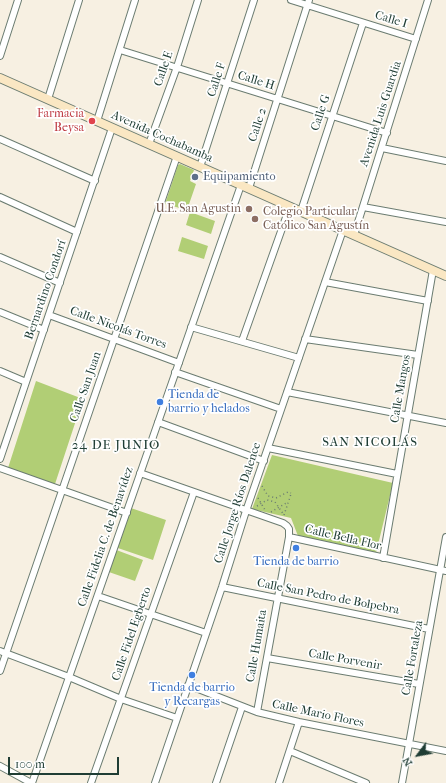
<!DOCTYPE html>
<meta charset="utf-8">
<style>
body{margin:0}
#map{position:relative;width:446px;height:783px;overflow:hidden;background:#f7f0e2;font-family:"IM FELL French Canon",serif}
canvas{display:block}
.north{position:absolute;left:398px;top:735px;width:40px;height:40px;-webkit-text-stroke:3px #fff;paint-order:stroke;rotate:238deg;font-size:11px;font-weight:700;line-height:16px;text-align:center;color:#1f3d34}
.north::after{content:'';display:block;margin:auto;width:14px;height:18px;background:#1f3d34;clip-path:polygon(50% 0,100% 100%,50% 72%,0 100%)}
.scale{position:absolute;left:8px;top:757px;width:111px;height:18px;box-sizing:border-box;border:2px solid #1f3d34;border-top:0;padding-left:5px;font-size:12px;line-height:14px;white-space:nowrap;color:#1f3d34;-webkit-text-stroke:3px #fff;paint-order:stroke}
</style>
<div id="map">
<canvas width="446" height="783"></canvas>
<div class="north">N</div>
<div class="scale">100 m</div>
</div>
<script>
const g = document.querySelector('canvas').getContext('2d');
g.lineJoin = 'round';
function fill(path, color) { g.fillStyle = color; g.fill(path, 'evenodd'); }
const toPath = rows => new Path2D(rows.map(r => 'M' + r).join(''));
function trace(path, color, width, dash) { g.strokeStyle = color; g.lineWidth = width; g.lineCap = dash ? 'butt' : 'round'; g.setLineDash(dash || []); g.stroke(path); }
function drawText(font, color, halo, rows, align = 'center') {
  g.font = font + ' "IM FELL French Canon",serif'; g.lineWidth = 3.5; g.setLineDash([]); g.textBaseline = 'middle'; g.strokeStyle = halo; g.fillStyle = color; for (const [text, x, y, turn = 0] of rows) {
    g.save(); g.translate(x, y); g.rotate((+turn || 0) * Math.PI / 180); g.textAlign = isNaN(turn) ? turn : align; if (halo) g.strokeText(text, 0, 0); g.fillText(text, 0, 0); g.restore();
  }
}
const green = toPath([
 [180,164,194,170,190,181,196,184,187,210,165,204,178,165],
 [190,212,215,221,211,234,186,225],
 [182,237,208,246,204,259,178,251],
 [36,381,83,399,55,484,8,468],
 [272,455,393,483,376,553,298,536,291,518,252,509],
 [125,506,166,520,153,560,112,546],
 [111,548,143,560,135,581,103,570]
]);
const path = toPath([
 [262,486,268,496,276,498,288,492,291,493],
 [258,498,265,510],
 [257,506,267,500,275,502,284,515],
 [271,512,288,502],
 [284,515,291,494]
]);
const minor = toPath([
 [291,0,416,39],
 [120,50,387,133],
 [0,56,18,0],
 [48,99,79,0],
 [97,121,135,0],
 [0,139,95,181],
 [149,144,177,67,198,0],
 [382,148,446,161],
 [200,167,254,0],
 [249,188,309,0],
 [0,197,77,232],
 [363,207,446,222],
 [301,211,363,23],
 [354,235,428,0],
 [0,257,60,283],
 [325,282,428,301],
 [0,312,44,330],
 [49,315,179,363],
 [191,327,299,358],
 [305,339,418,355],
 [242,341,290,206],
 [0,371,26,382],
 [175,372,281,409],
 [287,392,446,423],
 [158,422,264,461],
 [268,448,397,474],
 [0,459,112,128],
 [0,468,127,513],
 [140,473,283,523,287,526,289,529,289,537,446,571],
 [383,558,433,270],
 [222,587,429,629],
 [98,596,206,633],
 [0,651,69,677,121,699,177,718],
 [267,658,419,684],
 [0,671,177,156],
 [188,685,257,712,299,722,446,751],
 [257,712,289,537],
 [290,751,366,783],
 [0,766,31,783],
 [32,783,241,185],
 [91,783,194,492],
 [155,783,222,587,246,511,343,230],
 [216,783,242,707],
 [279,783,299,722],
 [402,783,446,537]
]);
const secondary = toPath([
 [0,78,446,276]
]);
const markers = [
 [92,121,4,"#e0444e"],
 [195,177,4,"#5c6f8a"],
 [249,209,4,"#8d6e63"],
 [255,219,4,"#8d6e63"],
 [160,402,4,"#3f7fe0"],
 [296,548,4,"#3f7fe0"],
 [192,675,4,"#3f7fe0"]
];
const streetNames = [
 ["Calle I",391,20,17],
 ["Calle E",164,69,-71],
 ["Calle F",217,80,-72],
 ["Calle H",256,81,17],
 ["Calle G",321,113,-72],
 ["Avenida Luis Guardia",381,114,-72],
 ["Calle 2",258,125,-72],
 ["Avenida Cochabamba",162,137,24],
 ["Bernardino Condorí",46,290,-71],
 ["Calle Nicolás Torres",118,328,20],
 ["Calle San Juan",86,387,-71],
 ["Calle Mangos",401,389,-80],
 ["Calle Jorge Ríos Dalence",238,503,-72],
 ["Calle Fidelia C. de Benavídez",106,537,-71],
 ["Calle Bella Flor",343,538,13],
 ["Calle San Pedro de Bolpebra",328,597,11],
 ["Calle Fidel Egberto",132,634,-71],
 ["Calle Humaita",257,646,-80],
 ["Calle Fortaleza",413,658,-80],
 ["Calle Porvenir",345,660,10],
 ["Calle Mario Flores",318,714,12]
];
const healthNames = [
 ["Farmacia",84,114],
 ["Beysa",84,128]
];
const serviceNames = [
 ["Equipamiento",203,177]
];
const educationNames = [
 ["U.E. San Agustin",241,209],
 ["Colegio Particular",263,212,"left"],
 ["Católico San Agustín",263,226,"left"]
];
const shopNames = [
 ["Tienda de",168,395,"left"],
 ["barrio y helados",168,409,"left"],
 ["Tienda de barrio",296,562],
 ["Tienda de barrio",192,688],
 ["y Recargas",192,702]
];
const neighbourhoodNames = [
 ["SAN NICOLÁS",370,443],
 ["24 DE JUNIO",116,446]
];
fill(green, '#b1ce75');
trace(minor, '#6b7c71', 8);
trace(secondary, '#6b7c71', 10);
trace(path, '#6b7c71', 1.5, [1, 3]);
trace(minor, '#fff', 6);
trace(secondary, '#fae7c3', 8);
for (const [x, y, r, color] of markers) { const dot = new Path2D(); dot.arc(x, y, r, 0, 2 * Math.PI); g.fillStyle = color; g.fill(dot); trace(dot, '#fff', 1.5); }
drawText('12px', '#1f3d34', '#fff', streetNames);
drawText('12px', '#be3a42', '#fff', healthNames, 'right');
drawText('12px', '#4e5e75', '#fff', serviceNames, 'left');
drawText('12px', '#785e54', '#fff', educationNames, 'right');
drawText('12px', '#366cbe', '#fff', shopNames);
g.letterSpacing = '1px';
drawText('13px', '#1f3d34', '#fff', neighbourhoodNames);
g.letterSpacing = '0px';
</script>
